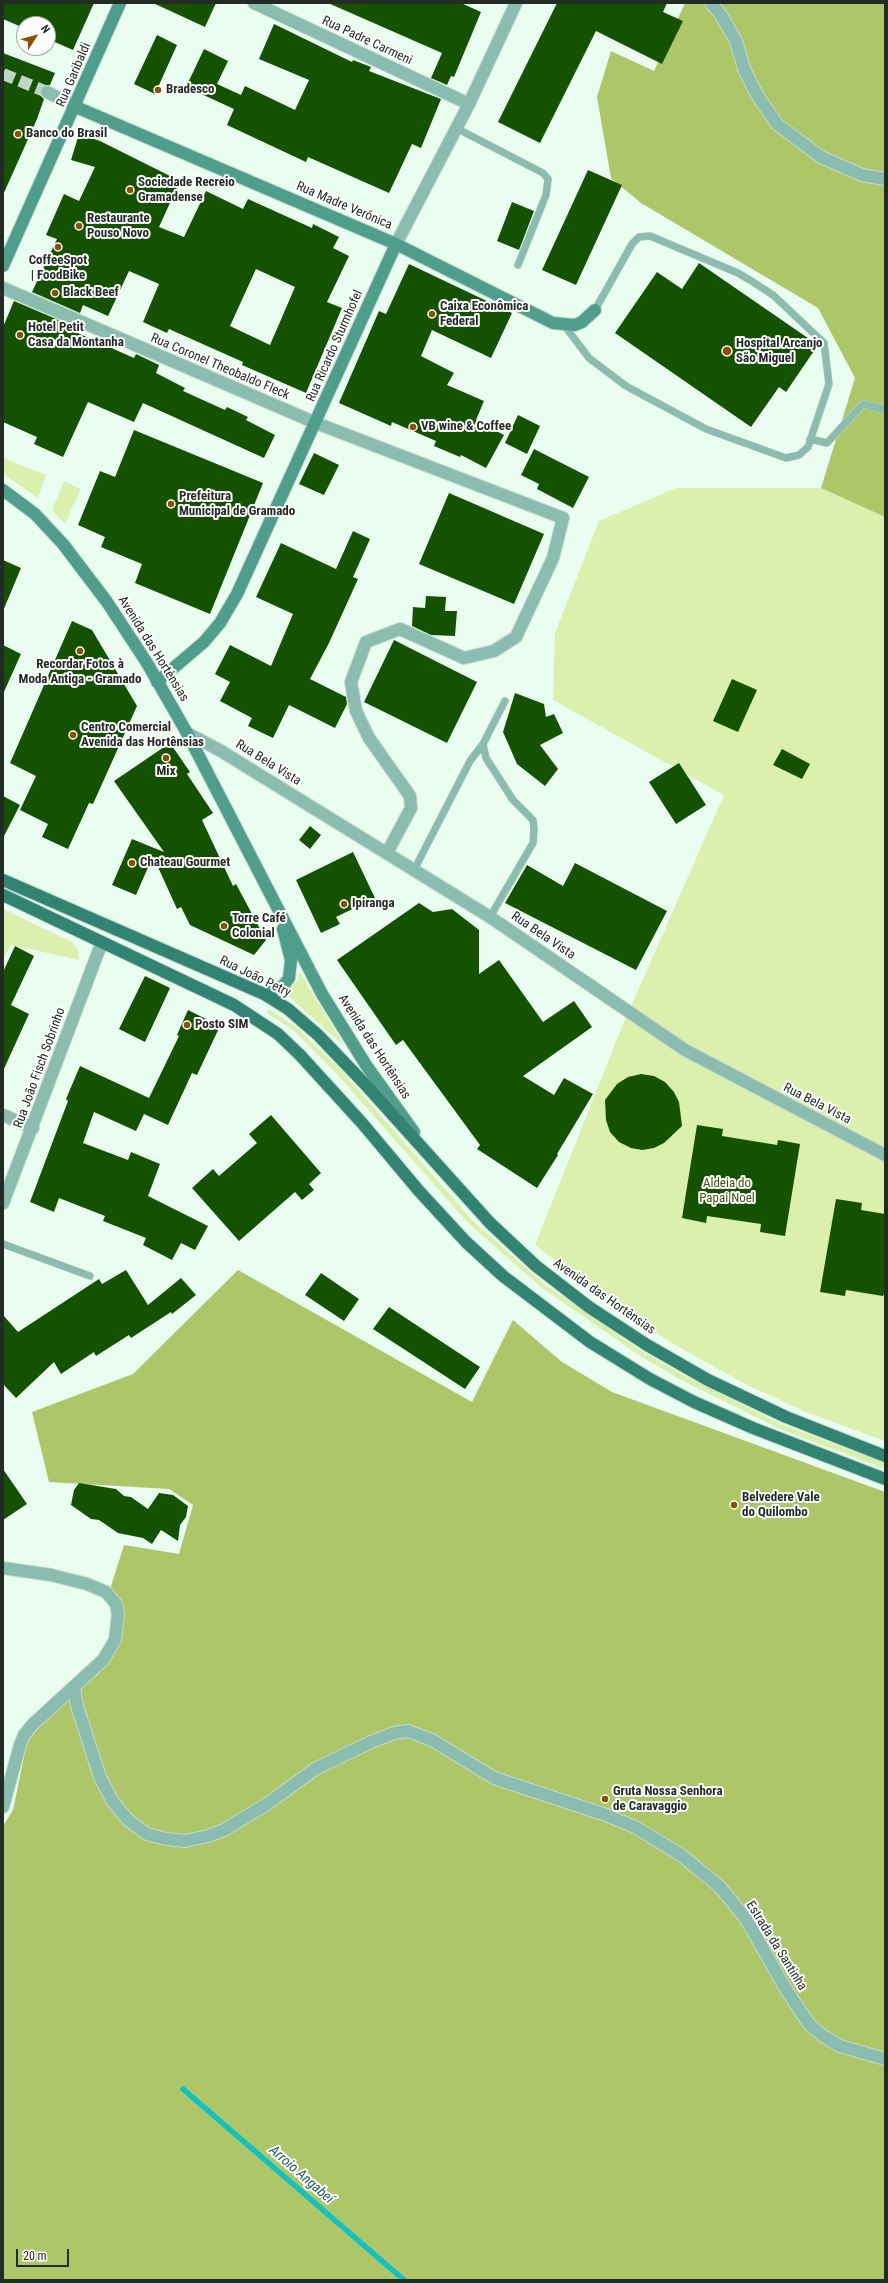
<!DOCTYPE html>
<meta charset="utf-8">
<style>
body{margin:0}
#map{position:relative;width:888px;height:2283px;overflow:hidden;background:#e9fef1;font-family:"Roboto Condensed",sans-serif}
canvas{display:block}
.frame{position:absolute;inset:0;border:4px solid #232b26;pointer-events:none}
.north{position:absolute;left:16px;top:16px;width:40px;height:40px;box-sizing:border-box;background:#fff;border:1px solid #a7aaa8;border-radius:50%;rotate:54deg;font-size:11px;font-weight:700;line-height:16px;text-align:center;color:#232b26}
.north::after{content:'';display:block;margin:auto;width:14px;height:18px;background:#895102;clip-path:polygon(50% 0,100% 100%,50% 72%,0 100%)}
.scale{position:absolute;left:16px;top:2249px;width:53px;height:18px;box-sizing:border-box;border:2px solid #232b26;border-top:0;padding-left:5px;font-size:12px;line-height:14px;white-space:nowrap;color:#232b26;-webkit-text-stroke:3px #fff;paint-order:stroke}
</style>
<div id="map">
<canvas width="888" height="2283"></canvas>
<div class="frame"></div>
<div class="north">N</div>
<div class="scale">20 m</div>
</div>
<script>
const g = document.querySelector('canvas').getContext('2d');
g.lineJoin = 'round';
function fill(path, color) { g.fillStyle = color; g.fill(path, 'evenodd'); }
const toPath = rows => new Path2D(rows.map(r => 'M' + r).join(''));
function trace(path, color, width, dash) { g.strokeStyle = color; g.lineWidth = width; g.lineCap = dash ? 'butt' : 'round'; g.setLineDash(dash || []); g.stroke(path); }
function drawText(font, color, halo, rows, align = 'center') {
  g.font = font + ' "Roboto Condensed",sans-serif'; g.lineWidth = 4; g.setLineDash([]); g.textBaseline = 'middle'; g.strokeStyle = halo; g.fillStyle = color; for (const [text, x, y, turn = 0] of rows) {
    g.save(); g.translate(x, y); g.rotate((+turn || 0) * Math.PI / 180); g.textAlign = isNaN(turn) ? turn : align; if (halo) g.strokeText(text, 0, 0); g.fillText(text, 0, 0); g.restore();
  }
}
const green = toPath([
 [3,458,46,475,38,498,3,474],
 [64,481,81,489,65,524,52,510],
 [676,488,821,488,885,517,885,1441,808,1413,747,1385,675,1345,621,1311,535,1245,621,1029,724,795,553,700,555,633,599,521],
 [3,909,72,942,78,950,79,960,11,945,3,959],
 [299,971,345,1047,285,993,298,979],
 [269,1009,295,1026,341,1070,471,1219,543,1283,643,1352,685,1376,781,1424,885,1463,885,1469,780,1429,683,1381,640,1356,541,1287,467,1222,337,1074,293,1030,267,1013]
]);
const forest = toPath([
 [685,3,885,3,885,517,821,488,855,378,818,308,641,203,611,178,597,97,611,51,654,71],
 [238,1270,472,1402,513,1320,562,1362,612,1392,885,1492,885,2280,3,2280,3,1826,13,1810,27,1742,42,1724,97,1675,109,1661,120,1640,110,1589,124,1545,179,1554,193,1505,169,1489,49,1482,32,1412,133,1374]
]);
const stream = toPath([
 [183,2089,404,2280]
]);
const building = toPath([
 [3,3,94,3,73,50,48,39,48,24,24,24,24,28,3,19],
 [153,3,216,3,205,27],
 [328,3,461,3,481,12,454,77,451,76,447,85,431,78,442,53],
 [557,3,667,3,663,12,683,21,662,64,596,31,540,143,498,122],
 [274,24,352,62,353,60,371,67,369,71,441,99,421,148,412,144,389,193,308,157,306,162,227,125,234,109,186,87,204,49,228,61,217,84,241,95,245,86,295,110,309,80,259,59],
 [157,35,177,45,155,94,134,84],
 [3,53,55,73,50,85,43,86,40,89,41,96,44,99,37,119,3,195],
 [79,134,100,141,180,181,159,227,184,237,206,191,243,209,248,199,312,228,313,224,339,237,333,248,349,256,327,302,342,308,306,393,242,365,243,362,169,329,167,333,143,322,159,284,129,271,108,316,83,305,80,313,32,292,57,239,46,235,64,194,79,201,95,167,71,160],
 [256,269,295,287,270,345,230,326],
 [588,170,622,185,576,285,542,270],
 [512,202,534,211,519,250,497,241],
 [699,263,818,345,786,392,779,387,751,427,615,333,657,272,682,289],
 [409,264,512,313,491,358,432,330,421,356,454,373,447,385,484,401,476,420,504,435,486,468,461,455,460,457,434,446,436,441,392,422,391,426,339,403,379,311,386,314],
 [14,301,75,327,73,331,134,358,136,354,159,365,156,373,185,388,183,391,225,410,227,407,248,417,246,420,275,435,264,458,143,403,134,422,88,402,63,457,34,444,37,437,3,422,3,327],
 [518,415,540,426,527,454,505,443],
 [134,430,263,483,210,614,135,583,142,564,101,547,105,537,78,525,100,471,115,477],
 [534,449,589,477,573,508,537,489,539,484,521,475],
 [314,453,339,465,324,495,299,484],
 [449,493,544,534,514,604,419,564],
 [353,531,370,539,353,577,358,579,329,643,310,679,346,697,347,704,335,728,289,705,273,738,248,726,252,718,220,701,230,682,215,674,230,645,271,666,293,614,256,597,281,543,336,569],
 [3,560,21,568,3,611],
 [426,596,446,597,445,611,457,611,455,636,431,635,412,626,413,607,425,608],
 [72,621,92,630,137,706,93,804,89,803,68,849,42,837,48,824,20,810,36,776,10,763],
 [394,640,477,682,447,743,364,702],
 [3,645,21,654,3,694],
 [732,679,757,690,738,732,713,721],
 [515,693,544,704,546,717,554,714,563,733,540,745,558,769,545,786,517,764,503,732],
 [170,743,190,772,187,774,213,813,202,820,233,886,236,884,266,940,254,955,190,925,181,907,177,909,153,856,136,895,112,885,132,839,164,852,114,781],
 [782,749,810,764,802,779,773,765],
 [679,763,706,805,676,824,649,782],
 [3,796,20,805,3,838],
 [310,826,321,835,310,849,299,840],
 [353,852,375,898,336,917,340,924,321,933,296,880],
 [575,863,667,911,636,970,505,903,527,865,563,886],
 [419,903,433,912,452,909,479,930,479,974,499,960,543,1022,574,1001,592,1027,523,1076,554,1095,564,1078,593,1094,557,1154,558,1155,537,1188,477,1149,480,1145,403,1040,396,1045,337,960],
 [15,946,34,956,11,1005,29,1014,3,1071,3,972],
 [145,976,170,988,145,1042,119,1029],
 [188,1010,220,1026,197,1075,192,1073,168,1125,144,1114,136,1131,94,1112,83,1143,128,1160,131,1152,160,1164,148,1196,208,1226,195,1250,181,1243,172,1260,143,1245,146,1238,103,1221,105,1216,59,1198,54,1212,30,1202,68,1101,66,1099,80,1066,149,1098,179,1036,177,1035],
 [641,1074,654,1076,665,1082,674,1092,679,1102,682,1126,664,1143,654,1148,642,1150,631,1148,619,1142,610,1132,606,1120,605,1100,617,1084,628,1077],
 [271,1115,321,1173,309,1184,314,1190,302,1200,295,1192,239,1241,192,1188,213,1169,219,1176,257,1143,249,1134],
 [697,1125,723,1129,722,1136,777,1145,778,1140,800,1144,785,1236,760,1232,761,1224,707,1216,706,1223,682,1218],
 [836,1199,862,1203,861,1210,885,1214,885,1292,883,1296,846,1290,845,1296,820,1292],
 [126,1270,148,1305,181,1278,196,1295,172,1314,171,1312,131,1338,129,1335,96,1356,94,1352,61,1374,54,1362,16,1398,3,1384,3,1315,18,1332,99,1279,102,1284],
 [321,1273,359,1299,344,1321,305,1295],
 [389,1307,480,1367,465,1389,373,1329],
 [3,1469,27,1504,3,1520],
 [79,1483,116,1489,124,1496,131,1497,148,1509,159,1493,173,1495,188,1506,186,1517,180,1525,178,1541,161,1530,152,1544,143,1538,118,1533,99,1520,91,1519,71,1505,74,1490]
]);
const streetTunnel = toPath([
 [3,74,47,92]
]);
const lane = toPath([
 [456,128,543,173,548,179,546,195,518,265],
 [564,325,589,358,626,386,706,429,786,458,799,455,808,447,829,384,824,343,773,295,753,282,738,273,650,236,639,237,632,244,595,310],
 [810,439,827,443,863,404,885,410],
 [414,870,470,761,483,744],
 [490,917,533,843,534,829,533,820,513,800,486,758,483,744,505,701],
 [3,1244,90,1276]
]);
const street = toPath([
 [254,3,469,104],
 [711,3,721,15,736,41,744,69,757,95,777,124,821,157,862,175,885,179],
 [47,92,76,107],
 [396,244,469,104,516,3],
 [3,288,316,423,563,518,553,558,516,637,494,651,464,658,400,629,366,642,351,682,356,711,369,738,410,796,411,808,387,853],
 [187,733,221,751,490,917,685,1050,885,1155],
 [3,1115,33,1128],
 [3,1203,102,942],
 [3,1568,51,1575,87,1584,106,1592,116,1604,118,1614,115,1640,103,1660,32,1725,24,1735,20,1745,3,1807],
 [74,1688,77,1706,100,1777,113,1802,128,1820,147,1834,166,1839,185,1841,208,1836,224,1830,267,1804,315,1769,371,1742,394,1733,408,1731,432,1740,494,1778,606,1815,635,1827,681,1855,720,1887,746,1919,787,1991,809,2024,823,2036,840,2046,885,2059]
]);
const secondary = toPath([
 [76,107,396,244,553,323,575,325,582,322,595,310],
 [3,266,120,3],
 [3,490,35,514,63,544,107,602,147,663,187,733,322,994,366,1065,414,1132],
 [157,682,204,642,220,623,237,594,396,244],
 [264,994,283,986,289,978,291,960,283,929]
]);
const primary = toPath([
 [3,880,264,994,288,1009,318,1035,364,1083,490,1223,536,1266,589,1307,647,1345,708,1380,786,1417,885,1456],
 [3,895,234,1005,278,1034,300,1055,362,1123,419,1191,466,1242,503,1276,590,1342,650,1379,694,1402,753,1428,885,1479]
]);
const markers = [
 [158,90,4,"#895102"],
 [18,134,4,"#895102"],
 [130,190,4,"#895102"],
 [79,226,4,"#895102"],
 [58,247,4,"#895102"],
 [55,293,4,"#895102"],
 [432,314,4,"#895102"],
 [20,335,4,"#895102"],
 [727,351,5,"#895102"],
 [413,427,4,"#895102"],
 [171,504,4,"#895102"],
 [80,651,4,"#895102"],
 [73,735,4,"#895102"],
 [166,758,4,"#895102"],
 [132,863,4,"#895102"],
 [344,904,4,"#895102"],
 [224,926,4,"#895102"],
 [187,1025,4,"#895102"],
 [734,1505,4,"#895102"],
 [605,1799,4,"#895102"]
];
const streetNames = [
 ["Rua Padre Carmeni",367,41,25],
 ["Rua Garibaldi",74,75,-67],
 ["Rua Madre Verônica",344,206,23],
 ["Rua Ricardo Sturmhofel",335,346,-66],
 ["Rua Coronel Theobaldo Fleck",220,367,23],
 ["Avenida das Hortênsias",153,649,58],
 ["Rua Bela Vista",268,763,32],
 ["Rua Bela Vista",543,936,34],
 ["Rua João Petry",255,977,26],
 ["Avenida das Hortênsias",374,1047,57],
 ["Rua João Fisch Sobrinho",40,1068,-70],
 ["Rua Bela Vista",817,1104,27],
 ["Avenida das Hortênsias",604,1297,35],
 ["Estrada da Santinha",776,1946,58]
];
const poiNames = [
 ["Bradesco",166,90],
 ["Banco do Brasil",26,134],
 ["Sociedade Recreio",138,183],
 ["Gramadense",138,198],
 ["Restaurante",87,219],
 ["Pouso Novo",87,234],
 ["CoffeeSpot",58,261,"center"],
 ["| FoodBike",58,276,"center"],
 ["Black Beef",63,293],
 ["Caixa Econômica",440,307],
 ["Federal",440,322],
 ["Hotel Petit",28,328],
 ["Casa da Montanha",28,343],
 ["Hospital Arcanjo",736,344],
 ["São Miguel",736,359],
 ["VB wine & Coffee",421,427],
 ["Prefeitura",179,497],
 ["Municipal de Gramado",179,512],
 ["Recordar Fotos à",80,665,"center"],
 ["Moda Antiga - Gramado",80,680,"center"],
 ["Centro Comercial",81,728],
 ["Avenida das Hortênsias",81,743],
 ["Mix",166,772,"center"],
 ["Chateau Gourmet",140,863],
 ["Ipiranga",352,904],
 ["Torre Café",232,919],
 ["Colonial",232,934],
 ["Posto SIM",195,1025],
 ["Belvedere Vale",742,1498],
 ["do Quilombo",742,1513],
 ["Gruta Nossa Senhora",613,1792],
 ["de Caravaggio",613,1807]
];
const parkNames = [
 ["Aldeia do",727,1184],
 ["Papai Noel",727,1199]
];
const waterNames = [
 ["Arroio Angabeí",301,2175,41]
];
fill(green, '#dcf0ad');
fill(forest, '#adc668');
trace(stream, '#12c1c1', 5.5);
fill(building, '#155200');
trace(streetTunnel, '#c1d4c8', 12, [12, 6]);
trace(lane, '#c5d8cc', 8);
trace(street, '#c5d8cc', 14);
trace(secondary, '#c5d8cc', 14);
trace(primary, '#c5d8cc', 14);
trace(lane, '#8abcaf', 7);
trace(street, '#8abcaf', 12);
trace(secondary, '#4e9e8b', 12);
trace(primary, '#328472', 12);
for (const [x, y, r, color] of markers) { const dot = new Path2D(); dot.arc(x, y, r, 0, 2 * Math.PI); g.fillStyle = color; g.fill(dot); trace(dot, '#fff', 1.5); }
drawText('13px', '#232b26', '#fff', streetNames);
drawText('bold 13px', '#232b26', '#fff', poiNames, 'left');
drawText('13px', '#44530e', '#fff', parkNames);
drawText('italic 14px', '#225f5f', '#fff', waterNames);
</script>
